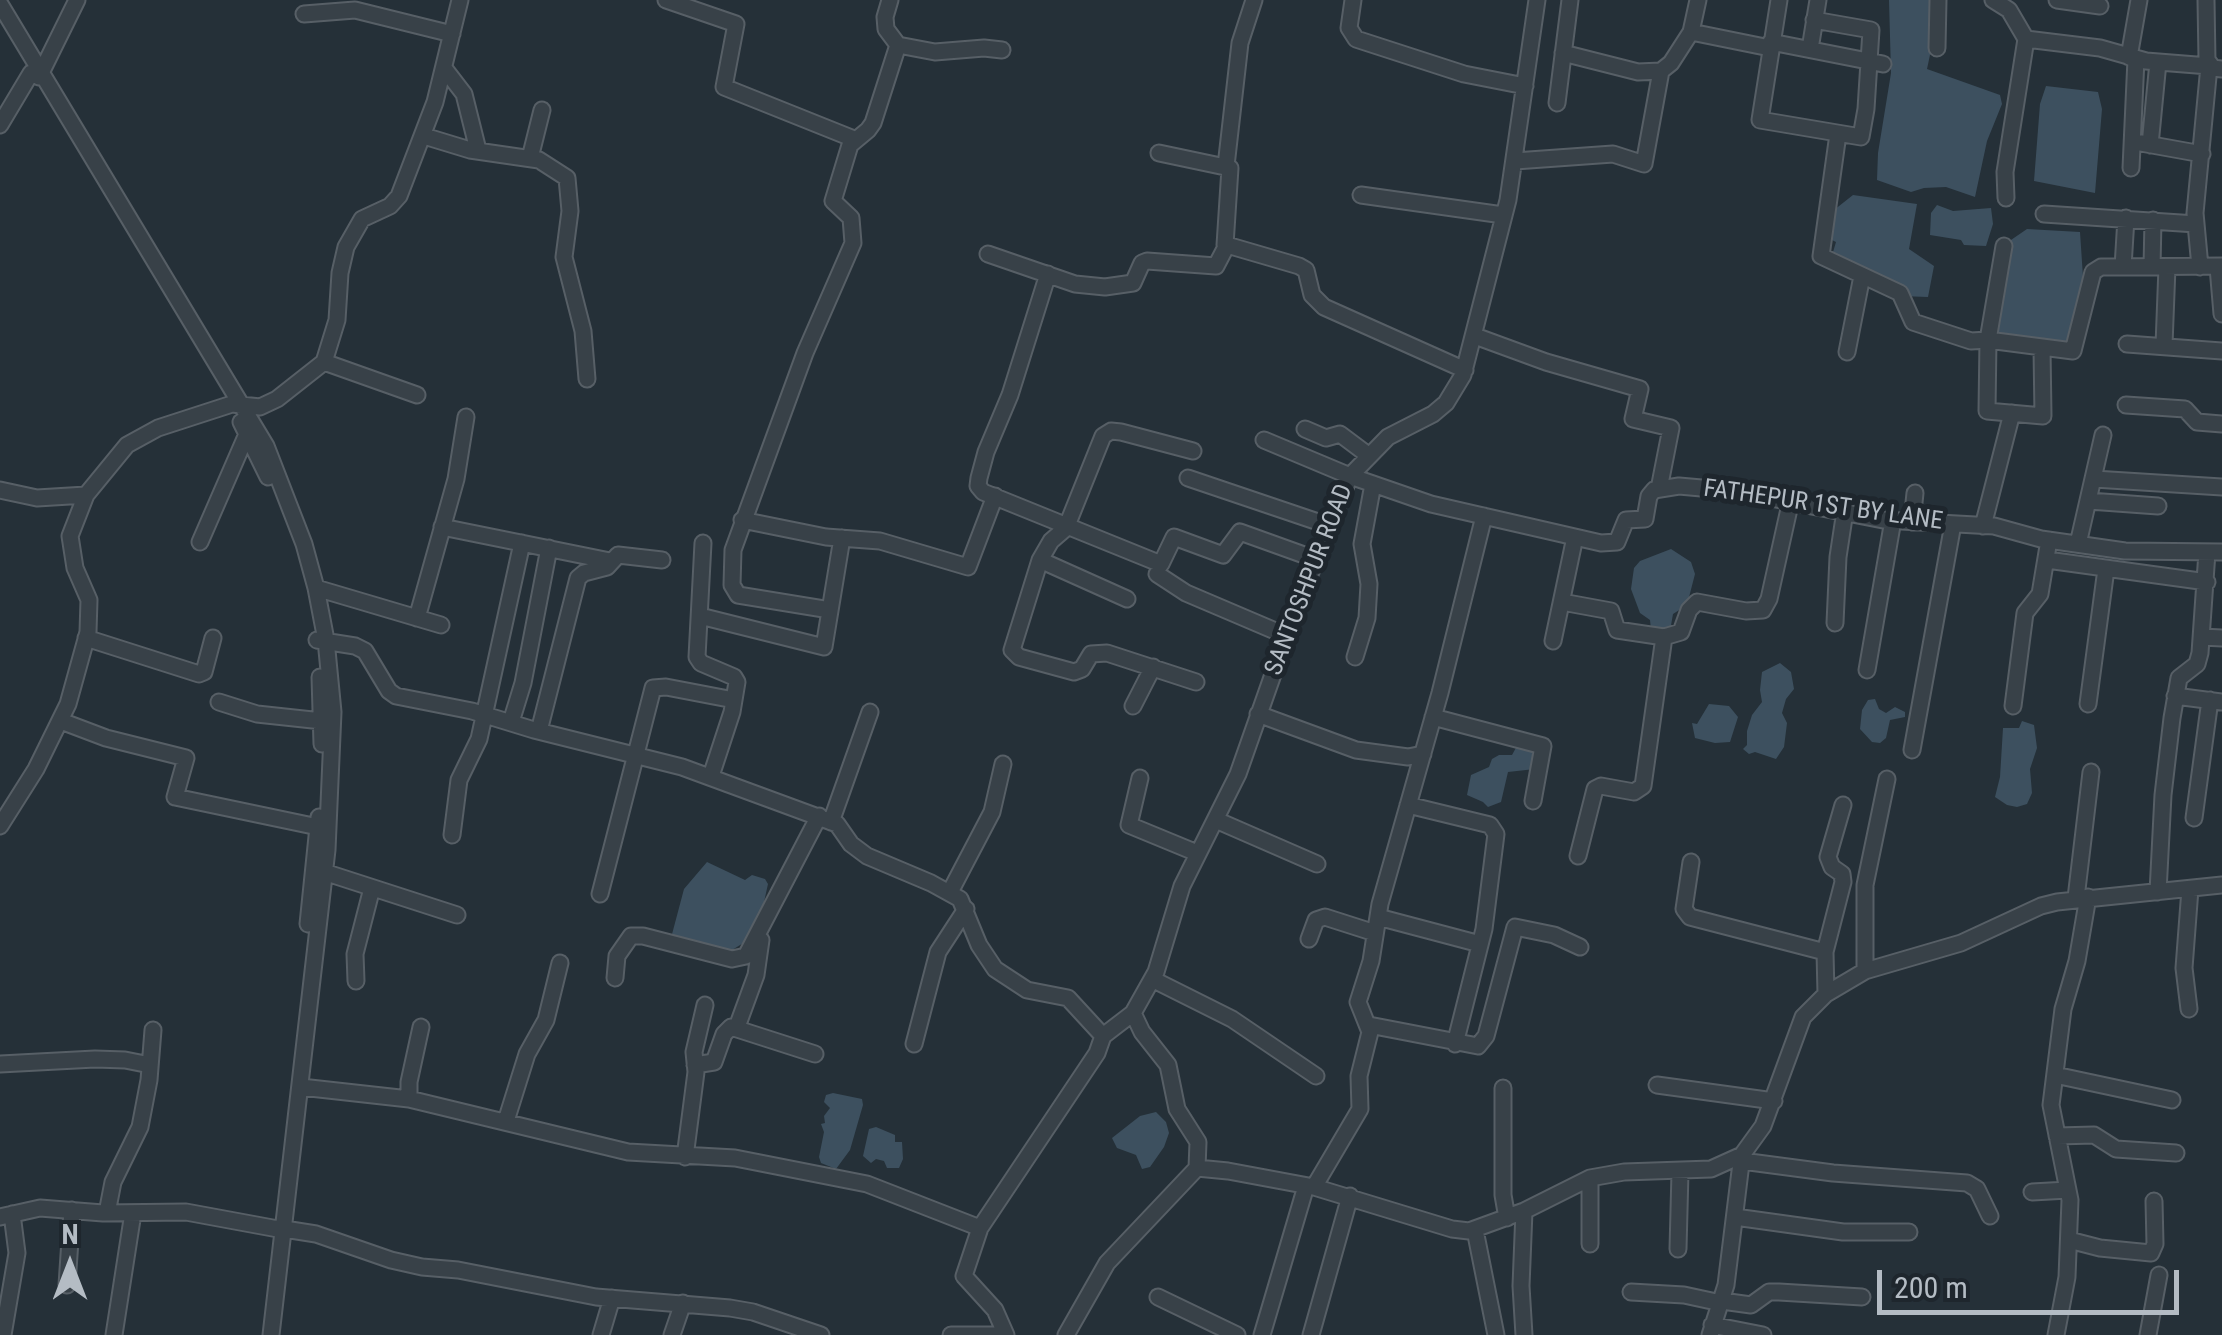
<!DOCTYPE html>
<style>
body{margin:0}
#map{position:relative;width:2222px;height:1335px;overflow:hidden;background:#253038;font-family:"Roboto Condensed",sans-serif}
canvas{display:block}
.north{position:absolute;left:20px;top:1215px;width:100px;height:100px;-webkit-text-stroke:8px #1e262d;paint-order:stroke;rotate:0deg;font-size:28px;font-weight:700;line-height:40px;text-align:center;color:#b4bcc4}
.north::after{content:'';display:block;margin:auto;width:35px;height:45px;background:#b4bcc4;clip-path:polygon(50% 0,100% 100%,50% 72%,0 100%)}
.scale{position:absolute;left:1877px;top:1270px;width:302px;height:45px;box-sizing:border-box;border:5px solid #b4bcc4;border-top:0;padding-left:12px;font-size:30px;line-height:35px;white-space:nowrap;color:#b4bcc4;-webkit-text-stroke:8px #1e262d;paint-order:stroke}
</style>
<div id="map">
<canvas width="2222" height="1335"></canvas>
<div class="north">N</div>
<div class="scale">200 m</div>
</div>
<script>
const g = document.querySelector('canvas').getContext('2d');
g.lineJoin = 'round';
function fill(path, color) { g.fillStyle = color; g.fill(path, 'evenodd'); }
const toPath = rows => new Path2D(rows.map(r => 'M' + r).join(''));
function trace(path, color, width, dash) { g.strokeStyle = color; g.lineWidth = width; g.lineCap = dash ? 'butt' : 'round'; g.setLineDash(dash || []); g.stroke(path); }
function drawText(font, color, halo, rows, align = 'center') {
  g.font = font + ' "Roboto Condensed",sans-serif'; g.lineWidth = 10; g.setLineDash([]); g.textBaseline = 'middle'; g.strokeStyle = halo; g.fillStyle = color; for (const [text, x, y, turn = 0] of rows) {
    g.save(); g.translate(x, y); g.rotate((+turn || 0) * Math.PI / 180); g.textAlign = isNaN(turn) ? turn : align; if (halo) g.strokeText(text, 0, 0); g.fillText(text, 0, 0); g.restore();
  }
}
const water = toPath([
 [1889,0,1938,0,1938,17,1927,69,2000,95,2002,104,1987,141,1975,197,1946,187,1924,188,1911,192,1877,180,1878,153,1891,73],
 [2046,86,2098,92,2102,109,2095,193,2034,181,2040,104],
 [1853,195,1917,204,1909,249,1934,266,1928,297,1900,296,1828,269,1836,242,1828,238,1834,210],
 [1937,205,1953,211,1991,208,1993,224,1986,246,1964,245,1961,240,1930,235,1931,213],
 [2027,229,2080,232,2083,277,2075,330,2069,347,1991,337,2008,242],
 [1671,549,1691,562,1695,574,1687,605,1673,614,1670,631,1651,629,1650,620,1640,613,1631,589,1634,568,1640,561],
 [1780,663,1791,672,1794,689,1786,699,1782,713,1787,723,1784,747,1776,759,1755,752,1749,754,1743,749,1747,745,1747,731,1752,715,1762,702,1760,690,1762,672],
 [1875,699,1879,709,1886,713,1895,707,1905,712,1905,717,1890,720,1886,738,1880,743,1872,742,1860,729,1862,710,1868,700],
 [1709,704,1729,706,1738,717,1730,742,1715,743,1695,738,1692,723,1697,724],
 [2022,721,2034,725,2037,748,2030,769,2032,793,2027,804,2017,807,2007,805,1995,797,2000,777,2003,728,2019,728],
 [1518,744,1536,747,1535,769,1508,772,1501,802,1488,807,1483,802,1467,795,1471,775,1489,767,1492,759,1499,755,1512,755],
 [707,862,745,880,752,875,765,879,768,884,760,920,745,942,732,950,671,938,684,889],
 [833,1093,862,1099,863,1105,850,1150,836,1169,821,1163,819,1157,824,1132,821,1124,825,1123,824,1116,830,1108,824,1102,826,1095],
 [1156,1112,1166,1122,1169,1133,1164,1147,1150,1167,1142,1169,1136,1155,1117,1148,1112,1138,1140,1116],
 [876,1127,895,1135,895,1142,902,1142,903,1159,899,1168,887,1168,884,1161,876,1159,871,1163,863,1156,869,1129]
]);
const minor = toPath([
 [666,0,736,24,724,87,854,139],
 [890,0,885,17,886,29,898,45,935,52,984,48,1002,50],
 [1353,0,1349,28,1356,39,1464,74,1525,86],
 [1779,0,1760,120,1861,137,1866,109,1871,30,1814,20],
 [1993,0,2009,10,2026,39],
 [2057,0,2100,6],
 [2206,0,2207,60,2213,68,2222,69],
 [0,4,266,446,304,544,316,588,326,640,333,712,327,850,271,1335],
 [304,14,355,10,452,34],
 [1691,32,1770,48],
 [1771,42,1883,64],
 [1937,48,1938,0],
 [1810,49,1818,0],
 [1563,53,1638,72,1661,71,1671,63,1691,32,1698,0],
 [2129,57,2139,0],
 [444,68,464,94,478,150],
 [39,77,77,0],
 [1557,103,1570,0],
 [0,125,31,73],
 [1838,134,1821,256,1900,293,1913,322,1971,341,1988,340,2004,246],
 [424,136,470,150,539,160,567,178,570,211,564,257,583,331,587,379],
 [2141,143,2202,154],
 [2150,145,2158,62],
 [1159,153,1230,168,1225,245],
 [530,158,542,110],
 [1515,161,1613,154,1644,164,1661,71],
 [1226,166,1240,43,1254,0],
 [2131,168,2136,59],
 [1361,195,1503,215],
 [2006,198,2005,172,2026,39,2100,48,2146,61,2209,66,2195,213,2200,267],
 [2044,214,2196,224],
 [988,254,1075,284,1105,287,1133,283,1142,263,1147,261,1216,266,1227,245,1299,266,1306,270,1312,295,1324,307,1465,370],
 [2123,267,2126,218],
 [2152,267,2153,220],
 [2218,267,2222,314],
 [1048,274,1010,395,986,452,979,478,978,486,983,492,1161,564,1174,537,1223,555,1240,532,1318,560],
 [1475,336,1546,362,1640,389,1633,419,1671,428,1659,489],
 [2127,344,2222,351],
 [2164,345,2167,267],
 [2042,349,2043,416,1987,411,1988,340,2073,351,2093,272,2101,267,2222,266],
 [1847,352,1862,276],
 [324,362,417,395],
 [2126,405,2185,409,2197,422,2222,424],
 [241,422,268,477],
 [1305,429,1326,438,1340,434,1368,455],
 [1264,440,1350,476,1431,504,1601,543,1617,542,1626,520,1645,519,1649,496,1654,490,1679,486,1735,491,1883,520,1994,526,2041,539,2125,551,2222,552],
 [1193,451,1121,432,1111,431,1103,436,1066,528,1051,541,1040,560,1012,650,1019,657,1074,672,1082,669,1091,654,1107,653,1196,682],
 [1188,478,1330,526],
 [2094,479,2222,487],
 [0,490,37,498,86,495],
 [2089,501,2158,506],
 [742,520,826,537,880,541,968,567,995,496],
 [1912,522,1915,493],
 [1983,526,2012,413],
 [442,527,610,561],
 [200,542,247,434],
 [703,543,697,657,701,663,734,677,737,682,732,712,711,776],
 [2078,544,2103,435],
 [1040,560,1127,599],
 [2047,560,2207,582],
 [1157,574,1186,593,1287,636],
 [316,588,441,625],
 [1562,602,1611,611,1617,630,1664,637,1681,632,1689,610,1697,602,1746,611,1763,610,1769,599,1791,500],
 [830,610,738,595,732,585,733,550,805,353,853,243,851,218,833,201,850,145,868,130,873,123,898,45],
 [700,616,824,647,842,538],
 [417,618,456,479,466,417],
 [1835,623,1838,557,1845,511],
 [2202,637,2222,638],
 [86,638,199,674,204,672,213,638],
 [317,640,355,646,365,651,389,691,396,696,472,711,534,730,682,767,837,824,851,844,867,856,931,883,960,899,979,945,995,969,1027,990,1068,998,1103,1036],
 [1553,641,1575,537],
 [1355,657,1367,618,1369,584,1362,544,1373,484],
 [1867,670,1893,520],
 [320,677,322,744],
 [2175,696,2222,702],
 [219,702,257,714,322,721],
 [2088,704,2106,569],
 [1133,706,1153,667],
 [2013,706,2025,613,2040,594,2049,540],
 [1258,714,1356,750,1408,757,1423,754],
 [1433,717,1543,746,1533,801],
 [61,721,106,738,186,758,175,797,318,827],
 [511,722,523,683,549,548],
 [539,731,578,578,584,573,607,567,618,555,662,560],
 [1912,750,1953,524],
 [1140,778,1129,825,1197,853],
 [1408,805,1490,825,1496,834,1484,929,1455,1044],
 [2194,818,2210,700],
 [1216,820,1317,864],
 [831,822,870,712],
 [0,826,36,769,68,704,88,632,89,600,75,568,70,536,86,495,127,445,158,428,232,404,260,407,277,399,324,362,337,320,340,273,346,247,362,219,390,206,399,196,435,102,460,0],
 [452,835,459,780,479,739,522,543],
 [1578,856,1595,789,1601,786,1634,792,1643,786,1664,637],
 [1691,862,1684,909,1690,917,1825,952],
 [324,872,457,915],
 [950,892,992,812,1003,764],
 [2158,892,2163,795,2172,718,2179,678,2197,664,2200,653,2207,552],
 [600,894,653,688,666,687,734,700],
 [2076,898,2091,772],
 [1378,917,1480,944],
 [308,924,319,817],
 [1309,939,1316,920,1325,917,1375,933],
 [1865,971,1865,885,1887,779],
 [615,978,617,956,631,936,643,936,732,959,746,956,819,816],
 [1152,979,1232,1019,1316,1076],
 [356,981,355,954,372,888],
 [1826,994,1825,952,1843,882,1842,874,1832,867,1828,857,1843,805],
 [2189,1009,2184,968,2190,889],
 [1369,1025,1478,1046,1486,1036,1515,927,1554,935,1580,947],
 [421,1027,409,1082,409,1099,628,1152,735,1158,867,1184,980,1228],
 [737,1027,756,975,761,940],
 [914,1044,938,952,966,909],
 [0,1064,95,1059,125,1060,150,1065],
 [695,1065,714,1062,724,1034,731,1027,815,1054],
 [2055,1075,2172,1100],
 [1657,1085,1774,1101],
 [301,1087,409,1099],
 [1503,1088,1503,1195,1507,1218],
 [506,1121,527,1054,546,1020,560,963],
 [2057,1136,2094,1135,2116,1149,2176,1153],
 [685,1157,696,1072,694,1052,705,1005],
 [1742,1161,1833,1173,1967,1183,1977,1189,1990,1216],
 [1197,1168,1228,1171,1314,1187,1452,1229,1469,1231,1524,1211,1590,1178,1624,1172,1711,1169,1742,1155,1763,1126,1803,1017,1826,994,1865,971,1961,943,2041,906,2057,902,2222,885],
 [1590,1178,1590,1244],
 [1314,1187,1360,1109,1359,1076,1370,1032,1358,1002,1371,961,1380,904,1440,693,1484,516],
 [2032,1192,2068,1190],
 [107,1213,113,1182,140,1127,149,1080,153,1030],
 [0,1217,40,1208,103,1213,186,1212,278,1229],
 [1735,1217,1843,1232,1909,1232],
 [278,1228,316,1234,391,1260,422,1267,458,1270,596,1297,730,1308,753,1312,821,1335],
 [1475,1230,1496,1335],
 [2069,1240,2100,1248,2151,1253,2155,1244,2154,1201],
 [1678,1249,1680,1172],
 [67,1285,72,1210],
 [1631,1292,1684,1295,1721,1303],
 [1158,1297,1237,1335],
 [1722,1301,1751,1305,1769,1292,1779,1292,1862,1297],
 [1712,1325,1763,1335],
 [3,1335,17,1253,12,1214],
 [114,1335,133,1213],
 [601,1335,612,1298],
 [672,1335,683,1303],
 [951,1335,1004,1335],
 [1006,1335,995,1310,964,1276,980,1228,1097,1053,1103,1036,1133,1013,1156,972,1182,886,1238,774,1296,609,1350,476,1388,437,1433,414,1446,403,1463,375,1508,200,1537,0],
 [1066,1335,1107,1263,1197,1168,1198,1142,1177,1109,1168,1065,1142,1032,1133,1013],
 [1262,1335,1306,1186],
 [1311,1335,1350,1196],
 [1524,1335,1521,1286,1524,1211],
 [1710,1335,1726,1285,1742,1155],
 [2056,1335,2067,1277,2070,1200,2051,1105,2063,1009,2077,961,2088,897],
 [2148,1335,2159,1275]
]);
const streetNames = [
 ["FATHEPUR 1ST BY LANE",1823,506,8],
 ["SANTOSHPUR ROAD",1310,580,-69]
];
fill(water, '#3d505f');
trace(minor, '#575f66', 19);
trace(minor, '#384148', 15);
drawText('25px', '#b4bcc4', '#1e262d', streetNames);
</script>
